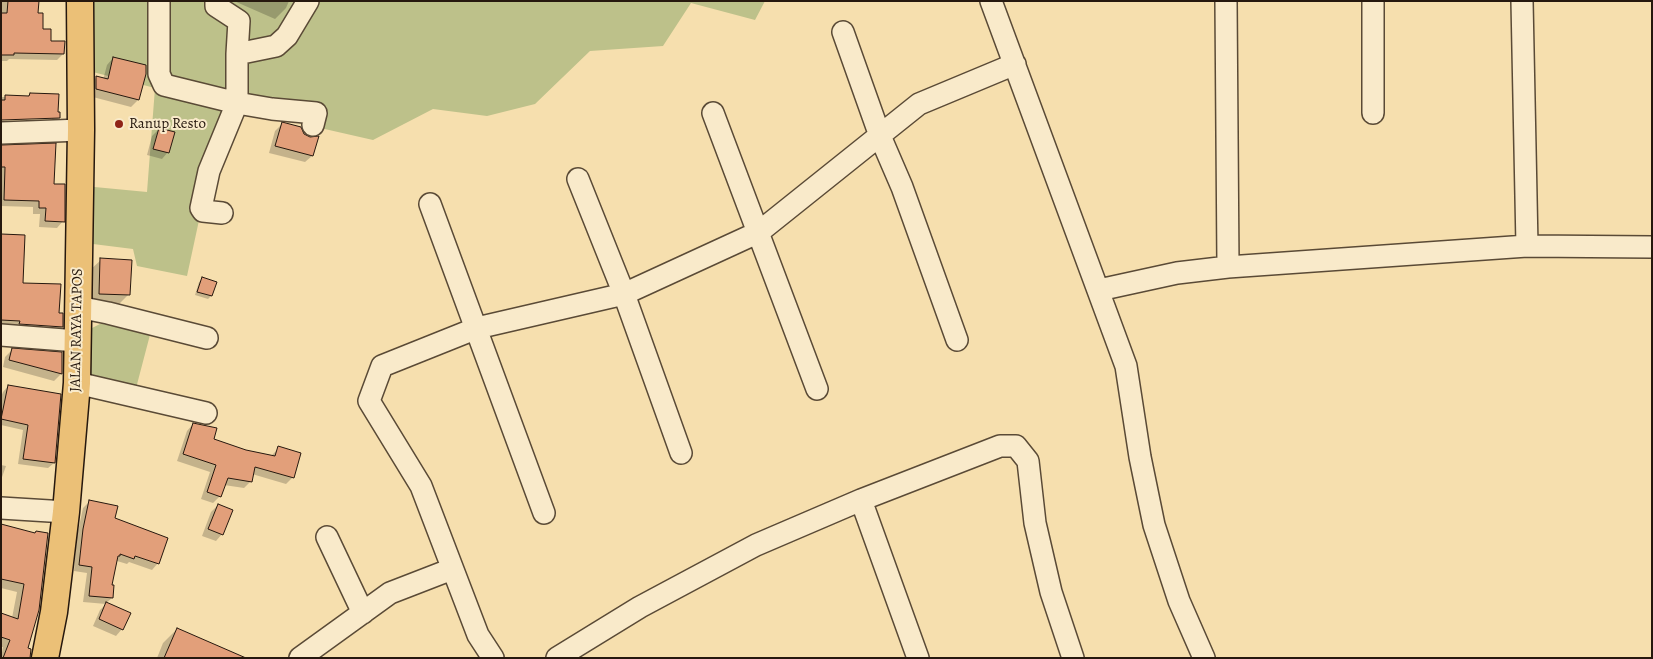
<!DOCTYPE html>
<style>
body{margin:0}
#map{position:relative;width:1653px;height:659px;overflow:hidden;background:#f6dfae;font-family:Alegreya,serif}
canvas{display:block}
.frame{position:absolute;inset:0;border:2px solid #26180e;pointer-events:none}
</style>
<div id="map">
<canvas width="1653" height="659"></canvas>
<div class="frame"></div>
</div>
<script>
const g = document.querySelector('canvas').getContext('2d');
g.lineJoin = 'round';
function fill(path, color) { g.fillStyle = color; g.fill(path, 'evenodd'); }
const toPath = rows => new Path2D(rows.map(r => 'M' + r).join(''));
function trace(path, color, width, dash) { g.strokeStyle = color; g.lineWidth = width; g.lineCap = dash ? 'butt' : 'round'; g.setLineDash(dash || []); g.stroke(path); }
function drawText(font, color, halo, rows, align = 'center') {
  g.font = font + ' Alegreya,serif'; g.lineWidth = 4; g.setLineDash([]); g.textBaseline = 'middle'; g.strokeStyle = halo; g.fillStyle = color; for (const [text, x, y, turn = 0] of rows) {
    g.save(); g.translate(x, y); g.rotate((+turn || 0) * Math.PI / 180); g.textAlign = isNaN(turn) ? turn : align; if (halo) g.strokeText(text, 0, 0); g.fillText(text, 0, 0); g.restore();
  }
}
const green = toPath([
 [87,1,765,1,755,20,691,3,663,46,590,51,535,104,487,116,433,109,373,140,237,109,204,197,187,276,137,266,133,249,85,243,84,186,147,192,155,88,85,70],
 [159,128,175,132,169,153,153,148],
 [108,320,151,331,135,392,85,379,88,330]
]);
const shadow = toPath([
 [1,1,37,1,37,15,42,30,50,42,63,54,57,60,9,59,7,61,1,61],
 [234,1,289,1,286,8,275,19],
 [113,58,145,74,138,100,131,107,89,96,89,84,96,78,103,80,107,65],
 [30,94,57,113,59,118,52,125,1,126,1,122,52,120,52,117,1,119,1,97,27,97],
 [282,124,312,156,305,162,269,153,275,131],
 [159,129,168,152,162,159,147,155,152,136],
 [1,147,53,185,63,221,57,228,39,227,40,214,33,214,33,207,1,206],
 [1,235,22,284,58,314,62,327,55,333,1,326],
 [101,260,129,294,118,305,89,304,90,270],
 [202,279,211,296,208,299,195,295,199,282],
 [12,350,61,354,61,374,54,381,3,367,5,357],
 [8,386,60,395,54,463,48,468,18,464,23,430,1,425,1,397,3,392],
 [193,424,212,440,246,452,271,456,279,448,293,477,286,484,252,474,251,481,244,488,224,485,220,496,213,503,201,499,210,472,177,461,187,431],
 [1,465,6,466,1,480],
 [90,501,114,518,158,563,152,570,129,562,127,564,117,561,111,586,113,586,112,598,106,603,122,629,116,636,93,626,100,610,106,604,83,602,87,573,74,571,77,536,83,508],
 [218,505,222,534,216,541,202,536,211,512],
 [1,525,35,534,26,649,30,650,30,658,1,658,3,647,1,647,1,615,12,618,17,592,1,588],
 [177,629,243,658,157,658,163,643]
]);
const building = toPath([
 [8,1,39,1,38,13,43,13,43,29,51,29,51,41,65,41,64,54,14,53,14,55,1,55,1,13,7,13,8,1],
 [113,57,146,65,146,74,139,100,96,89,96,76,108,79,113,57],
 [30,93,59,94,58,112,60,112,60,118,1,120,1,100,5,100,5,95,29,96,30,93],
 [282,122,301,127,304,134,310,137,319,136,313,156,275,146,282,122],
 [159,128,175,132,169,153,153,149,159,128],
 [56,143,54,184,65,184,65,222,45,221,46,208,39,208,39,201,4,200,5,167,1,167,1,145,56,143],
 [1,234,25,235,23,283,61,284,59,313,63,313,63,327,19,324,20,321,1,320,1,234],
 [100,258,132,260,130,295,99,294,100,258],
 [202,277,217,282,212,296,197,292,202,277],
 [12,348,62,352,62,374,9,360,12,348],
 [8,385,61,394,55,463,23,459,28,425,1,419,8,385],
 [193,423,217,428,214,439,246,450,275,456,278,446,301,453,294,478,255,467,252,482,228,478,221,497,207,492,216,465,183,454,193,423],
 [89,500,118,506,115,518,168,538,159,564,135,556,134,559,120,554,120,556,118,556,112,585,114,585,113,598,89,596,92,567,79,565,83,529,89,500],
 [218,504,233,510,223,535,208,529,218,504],
 [1,524,35,533,36,531,48,533,39,610,28,648,31,649,30,658,3,658,10,640,1,637,1,613,18,619,24,584,1,579,1,524],
 [106,602,131,613,123,630,99,619,106,602],
 [177,628,246,658,164,658,177,628]
]);
const minor = toPath([
 [159,1,159,74,164,85,237,103,237,54,276,46,287,36,308,1],
 [216,1,216,6,239,21,237,54],
 [991,1,1126,366,1140,457,1154,525,1179,601,1204,658],
 [1226,1,1228,267],
 [1373,1,1373,113],
 [1522,1,1527,246],
 [843,32,880,136,902,187,957,340],
 [713,113,817,389],
 [1,133,81,130],
 [578,179,624,294,681,453],
 [430,204,544,513],
 [222,213,203,211,201,208,209,171,237,103,272,109,316,113,313,125],
 [1099,290,1177,273,1228,267,1527,246,1652,247],
 [78,307,108,313,207,338],
 [1,335,77,341],
 [77,383,206,413],
 [861,500,918,658],
 [1,508,66,512],
 [327,537,363,613],
 [300,658,390,593,452,569],
 [493,658,478,635,421,486,369,401,382,366,477,328,624,294,759,232,919,104,1015,64],
 [557,658,640,607,756,545,861,500,1000,446,1016,446,1028,461,1035,523,1051,592,1073,658]
]);
const major = toPath([
 [45,658,54,612,66,512,77,383,81,130,80,1]
]);
const markers = [
 [119,124,5,"#8f2418"]
];
const poiNames = [
 ["Ranup Resto",129,124]
];
const streetNames = [
 ["JALAN RAYA TAPOS",77,330,-89]
];
fill(green, '#bdc18a');
fill(shadow, '#0003');
fill(building, '#e29f7a');
trace(building, '#26180e', 1);
trace(minor, '#5a4a36', 24);
trace(major, '#26180e', 29);
trace(minor, '#f9eaca', 21);
trace(major, '#ebc077', 26);
for (const [x, y, r, color] of markers) { const dot = new Path2D(); dot.arc(x, y, r, 0, 2 * Math.PI); g.fillStyle = color; g.fill(dot); trace(dot, '#f9eaca', 2); }
drawText('15px', '#26180e', '#f9eaca', poiNames, 'left');
drawText('15px', '#26180e', '#f9eaca', streetNames);
</script>
